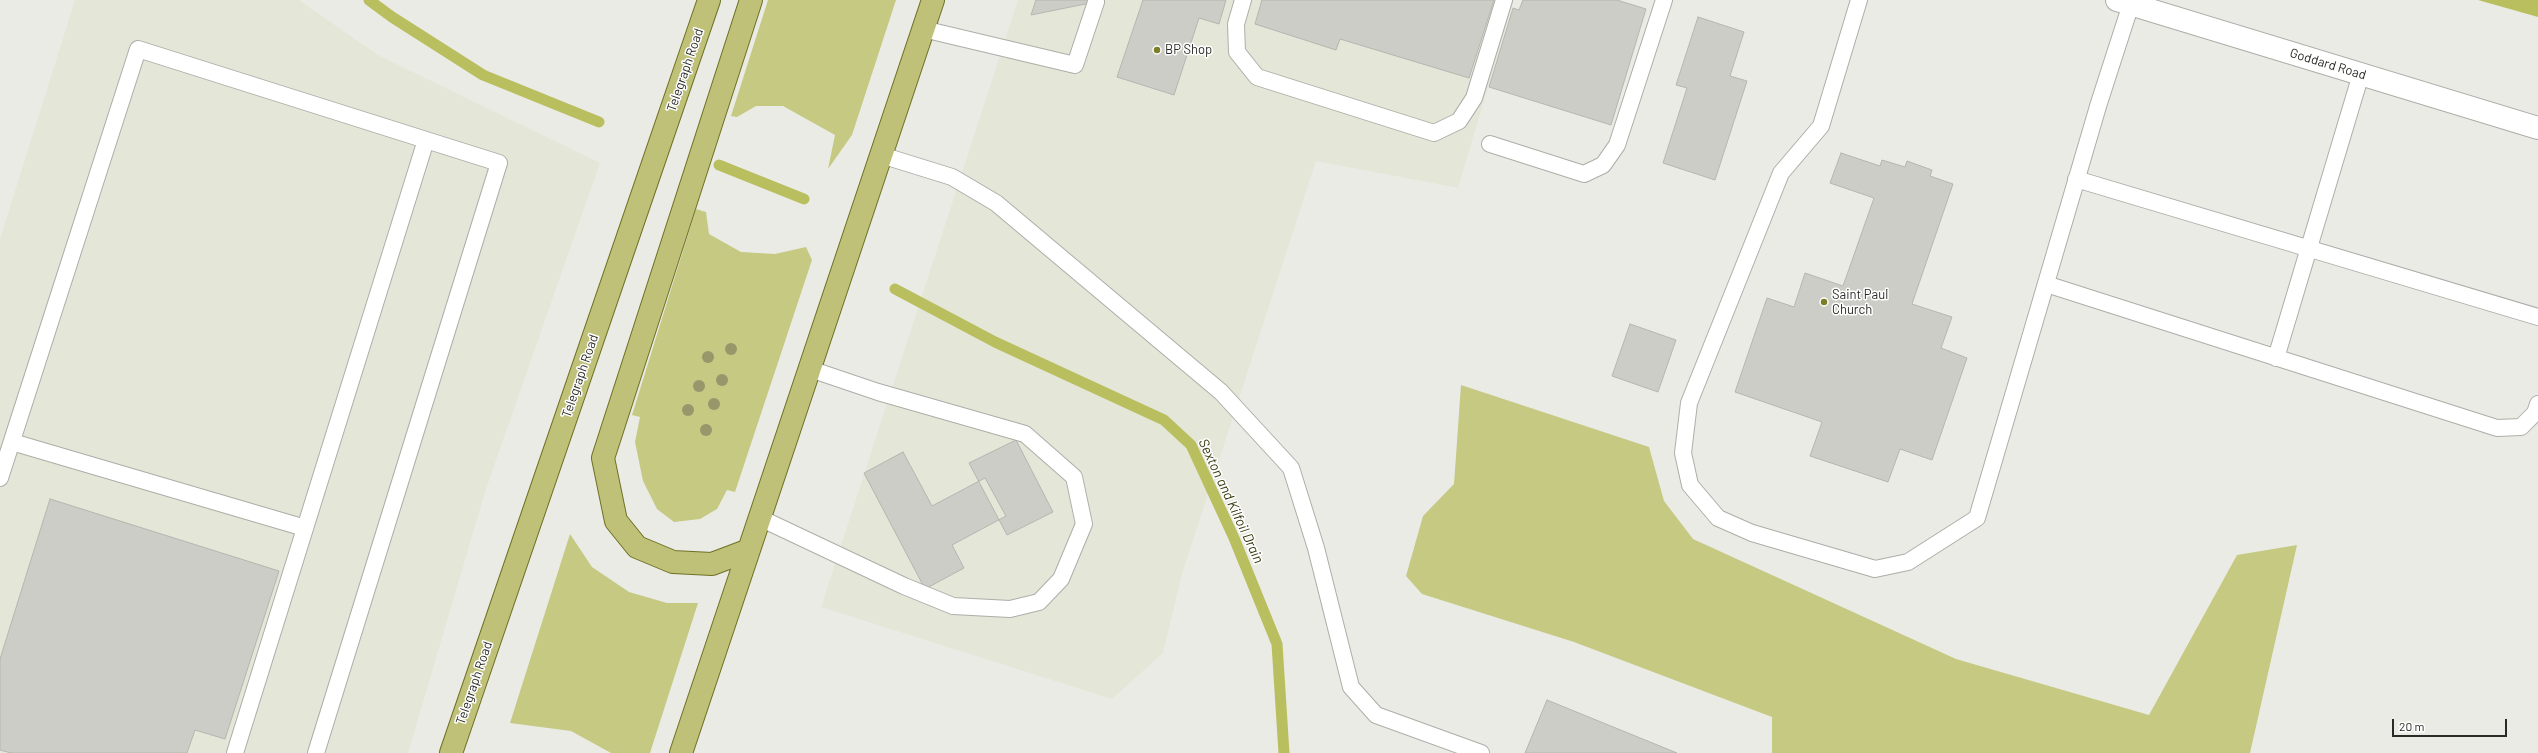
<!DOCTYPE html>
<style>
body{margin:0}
#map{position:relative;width:2538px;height:753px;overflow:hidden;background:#ebebe6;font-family:Barlow,sans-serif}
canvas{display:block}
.scale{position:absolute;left:2392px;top:719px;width:115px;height:18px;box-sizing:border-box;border:2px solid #2a2a28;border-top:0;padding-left:5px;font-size:12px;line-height:14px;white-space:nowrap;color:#2a2a28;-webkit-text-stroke:3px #fffffe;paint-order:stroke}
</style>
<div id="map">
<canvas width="2538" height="753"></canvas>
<div class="scale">20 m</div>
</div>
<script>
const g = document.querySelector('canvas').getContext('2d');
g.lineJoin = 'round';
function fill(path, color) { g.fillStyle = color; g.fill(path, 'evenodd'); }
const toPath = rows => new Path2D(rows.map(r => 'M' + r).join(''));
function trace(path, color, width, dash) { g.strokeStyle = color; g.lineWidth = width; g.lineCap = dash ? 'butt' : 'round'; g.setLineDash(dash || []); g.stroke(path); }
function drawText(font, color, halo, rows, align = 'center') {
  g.font = font + ' Barlow,sans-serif'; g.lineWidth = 3; g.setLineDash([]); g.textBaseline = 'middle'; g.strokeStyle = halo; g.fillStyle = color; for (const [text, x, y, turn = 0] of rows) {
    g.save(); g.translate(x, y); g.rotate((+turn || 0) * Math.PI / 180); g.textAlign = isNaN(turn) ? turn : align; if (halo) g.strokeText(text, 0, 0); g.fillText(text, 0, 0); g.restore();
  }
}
const built = toPath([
 [75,0,299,0,378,55,600,163,486,489,408,753,0,753,0,239],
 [1018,0,1514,0,1458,188,1316,161,1182,574,1163,653,1112,699,821,607]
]);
const green = toPath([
 [768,0,896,0,852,135,828,169,835,135,783,106,756,106,737,117,731,116],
 [696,209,706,212,709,234,741,252,775,254,806,247,812,260,735,492,727,490,717,509,700,519,674,522,657,509,643,481,635,442,640,417,632,415],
 [1461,385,1649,447,1664,501,1693,539,1956,659,2149,715,2237,555,2297,545,2250,753,1772,753,1772,717,1574,642,1422,594,1406,576,1423,516,1454,484],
 [570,534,592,567,629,592,667,603,698,603,650,753,611,753,571,731,510,723]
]);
const forest = toPath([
 [2478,0,2538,0,2538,17]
]);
const stream = toPath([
 [369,0,392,17,483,75,599,122],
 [719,165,804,199],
 [895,289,995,342,1164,420,1191,445,1234,538,1277,644,1284,753]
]);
const building = toPath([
 [1036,0,1105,0,1031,15,1036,0],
 [1143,0,1226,0,1219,24,1199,18,1174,95,1117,77,1143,0],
 [1262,0,1494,0,1469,78,1340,39,1336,50,1255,24,1262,0],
 [1523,0,1617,0,1646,9,1611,125,1489,87,1513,8,1519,10,1523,0],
 [1698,17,1744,32,1730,76,1747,81,1715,180,1663,163,1687,88,1676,85,1698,17],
 [1841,153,1880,166,1882,160,1905,167,1907,161,1932,170,1930,176,1953,184,1912,304,1952,317,1941,348,1967,358,1932,460,1900,449,1888,482,1810,456,1822,422,1735,392,1767,298,1794,307,1805,273,1843,286,1874,198,1830,183,1841,153],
 [1630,324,1676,340,1658,392,1612,376,1630,324],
 [1016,440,1053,512,1007,535,969,463,1016,440],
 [903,452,932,506,985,478,1006,516,952,545,964,568,925,589,864,473,903,452],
 [50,499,279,571,225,739,195,730,187,753,11,753,0,750,0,659,50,499],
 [1547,700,1677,753,1525,753,1547,700]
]);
const lane = toPath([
 [1243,0,1236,24,1237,52,1257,77,1434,133,1459,121,1474,98,1504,0],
 [1859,0,1821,126,1781,173,1689,403,1683,453,1690,485,1718,518,1752,533,1875,569,1908,562,1977,518,2099,103,2131,4],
 [923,29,1075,65,1096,2],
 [1490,144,1584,174,1603,165,1617,145,1664,0],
 [881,155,952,177,996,203,1221,392,1291,468,1316,548,1351,687,1376,715,1481,753],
 [2076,179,2538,317],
 [2046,284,2497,428,2521,427,2535,413,2538,404],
 [2276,358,2361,74],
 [12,442,305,528],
 [0,478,138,49,426,140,235,753],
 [760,518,904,586,953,606,1010,609,1039,602,1061,579,1084,524,1074,477,1025,434,878,392,810,369],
 [316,753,499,163,426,140]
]);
const secondary = toPath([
 [2117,0,2538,128]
]);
const primary = toPath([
 [749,550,712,564,673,562,637,547,616,521,603,458,751,0],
 [451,753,709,0],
 [681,753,933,0]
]);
const trees = [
 [731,349],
 [708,357],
 [722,380],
 [699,386],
 [714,404],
 [688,410],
 [706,430]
];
const markers = [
 [1157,50,4,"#7b7e27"],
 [1824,302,4,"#7b7e27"]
];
const poiNames = [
 ["BP Shop",1165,50],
 ["Saint Paul",1832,295],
 ["Church",1832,310]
];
const streetNames = [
 ["Goddard Road",2328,64,17],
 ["Telegraph Road",685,70,-71],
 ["Telegraph Road",580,376,-71],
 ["Telegraph Road",474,683,-71]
];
const waterNames = [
 ["Sexton and Kilfoil Drain",1231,501,65]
];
fill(built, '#e4e6d8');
fill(green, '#c5c982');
fill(forest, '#b9be5e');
trace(stream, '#b9be5e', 11);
fill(building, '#cccdc7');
trace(building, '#b5b6b0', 1);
trace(lane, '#adaea8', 18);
trace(secondary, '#adaea8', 24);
trace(primary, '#6f7122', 24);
trace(lane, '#fff', 16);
trace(secondary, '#fff', 22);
trace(primary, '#bfc179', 22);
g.fillStyle = '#97976c';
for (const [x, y] of trees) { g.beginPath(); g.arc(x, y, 6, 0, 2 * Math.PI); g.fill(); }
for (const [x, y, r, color] of markers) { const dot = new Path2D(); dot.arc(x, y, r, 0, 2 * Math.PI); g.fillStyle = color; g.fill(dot); trace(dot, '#fffffe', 1.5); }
drawText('13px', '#2a2a28', '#fffffe', poiNames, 'left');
drawText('13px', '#2a2a28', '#fffffe', streetNames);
drawText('italic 14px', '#383910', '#fffffe', waterNames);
</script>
